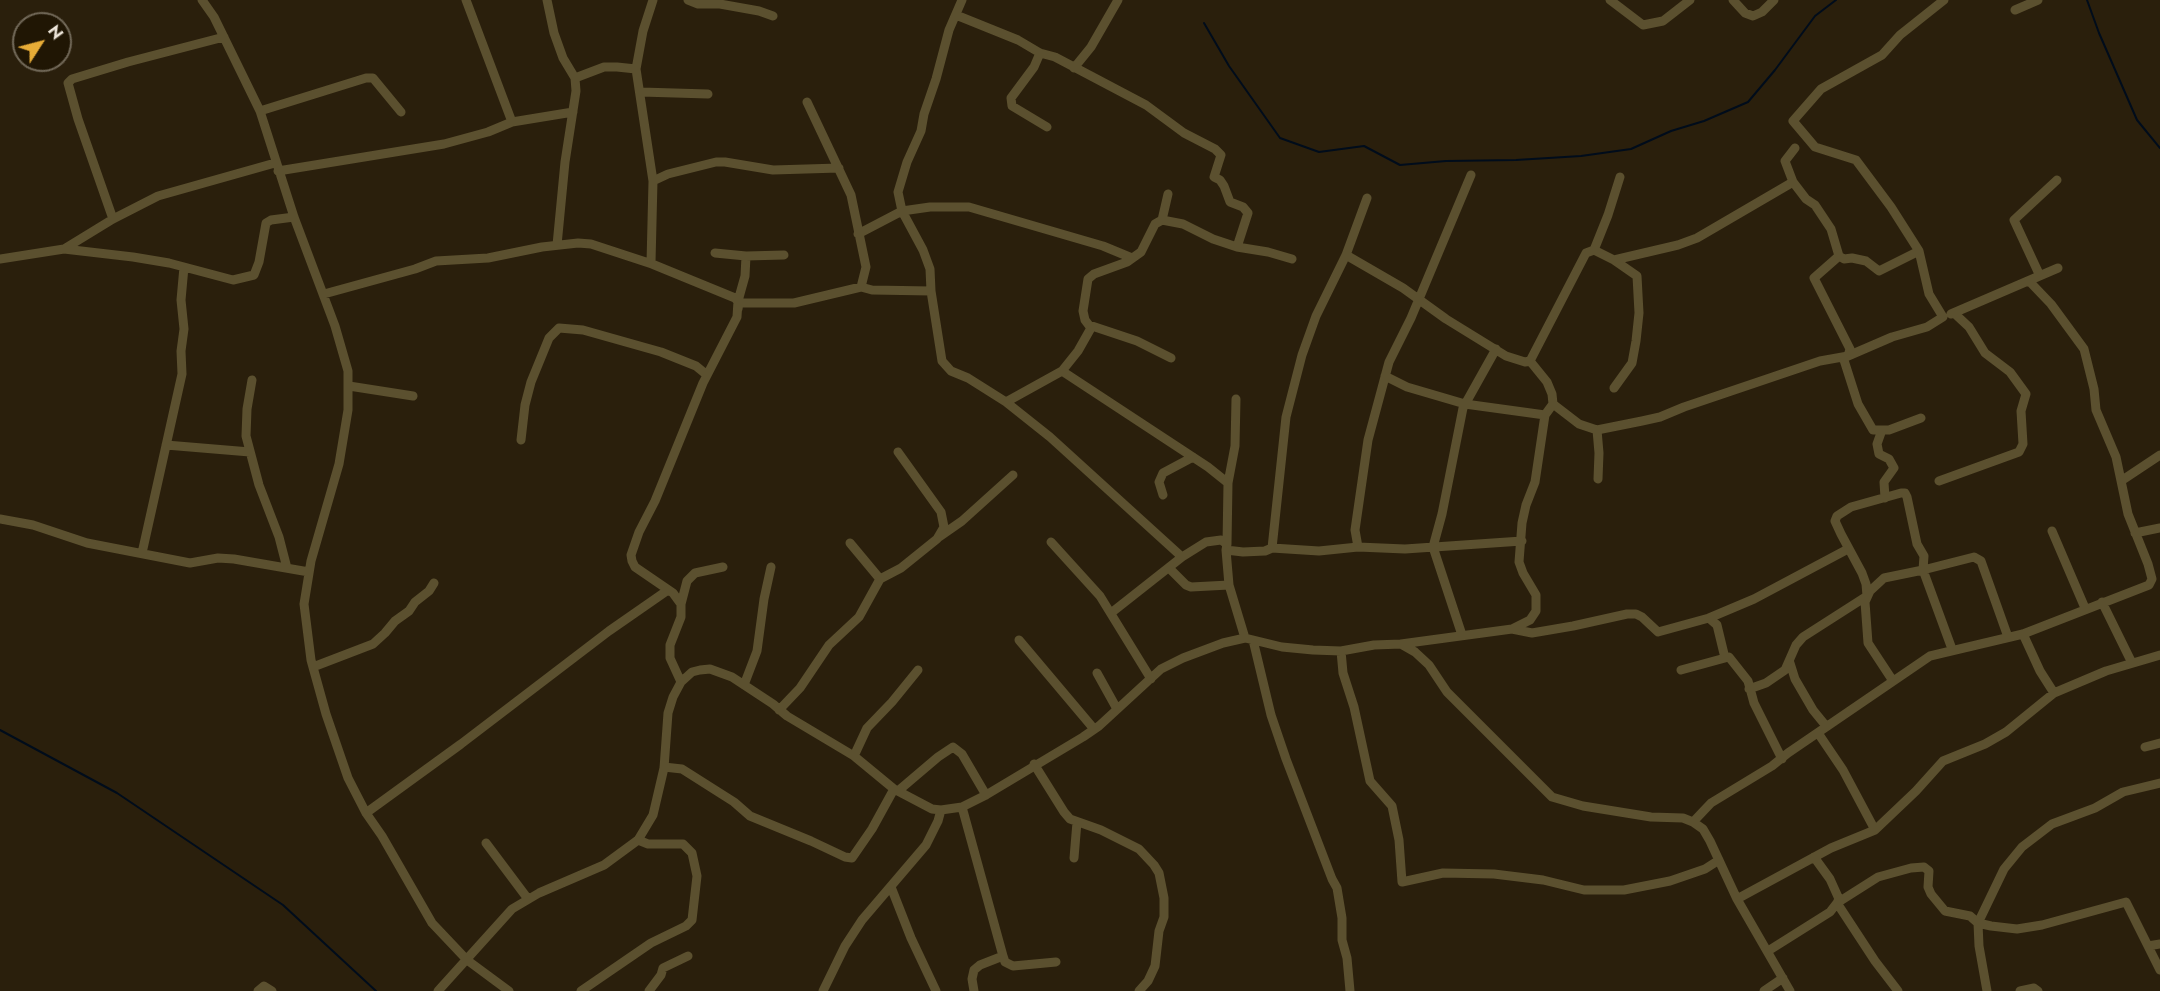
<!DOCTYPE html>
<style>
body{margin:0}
#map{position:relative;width:2160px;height:991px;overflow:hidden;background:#2a1f0c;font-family:Jost,sans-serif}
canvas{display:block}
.north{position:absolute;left:12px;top:12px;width:60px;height:60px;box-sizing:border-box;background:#201604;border:2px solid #726959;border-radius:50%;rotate:54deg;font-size:16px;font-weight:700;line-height:24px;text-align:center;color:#ece5d9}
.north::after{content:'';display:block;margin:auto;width:21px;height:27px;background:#e7ac37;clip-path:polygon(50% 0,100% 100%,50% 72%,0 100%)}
</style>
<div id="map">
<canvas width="2160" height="991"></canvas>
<div class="north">N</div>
</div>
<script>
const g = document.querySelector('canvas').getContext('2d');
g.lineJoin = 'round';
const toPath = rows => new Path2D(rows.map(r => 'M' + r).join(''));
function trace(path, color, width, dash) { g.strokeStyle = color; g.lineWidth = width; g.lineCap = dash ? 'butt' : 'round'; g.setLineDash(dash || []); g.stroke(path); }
const stream = toPath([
 [2087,0,2099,33,2137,120,2160,148],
 [1204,23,1229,66,1280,138,1319,152,1364,146,1400,165,1446,161,1516,160,1581,156,1631,149,1671,131,1704,121,1748,102,1775,70,1815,16,1836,0],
 [0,730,117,793,283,905,376,991]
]);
const minor = toPath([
 [202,0,214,17,260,111,294,217,335,326,348,371,348,410,339,464,311,561,304,604,311,660,326,714,348,778,366,813,382,836,432,923,467,960,509,991],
 [466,0,512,122],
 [547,0,554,33,563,58,575,78,576,91,565,162,557,245],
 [688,0,698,4,720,4,759,11,773,16],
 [962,0,949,30,936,79,924,114,921,131,907,162,898,192,902,211,923,250,930,269,931,291,942,361,951,371,968,378,1006,402,1050,437,1182,557,1206,542,1221,540,1227,544,1226,550,1229,585,1245,638],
 [1610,0,1643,25,1663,21,1690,0],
 [1733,0,1745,13,1753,16,1762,12,1774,0],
 [2015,10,2038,0],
 [956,15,1018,40,1040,53,1055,57,1146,105,1184,133,1215,149,1221,155,1214,177,1220,180,1224,186,1230,202,1243,207,1248,213,1237,247],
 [224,37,128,62,72,79,68,83,78,119,113,219,158,196,275,163],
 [1040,53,1034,67,1011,98,1012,106,1047,127],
 [1074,68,1091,47,1118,0],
 [575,78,604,67,617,67,636,69],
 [641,92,708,94],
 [807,102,851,195,866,267,861,287],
 [260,111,366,78,373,78,401,112],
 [278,171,444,144,488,132,512,122,573,112],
 [653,181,668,174,716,162,725,162,773,170,839,168],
 [1162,220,1168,194],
 [858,234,902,211,930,207,969,207,1103,246,1132,258],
 [64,249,113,219],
 [1594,250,1608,215,1620,177],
 [1919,251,1891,207,1856,160,1815,147,1793,121,1821,89,1882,55,1900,35,1944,0],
 [715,253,746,256,784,255],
 [1346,255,1403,288,1446,319,1506,356,1525,362,1530,361,1547,382,1552,394,1553,404,1545,415,1535,482,1526,505,1522,523,1519,562,1523,573,1536,595,1536,611,1530,620,1512,629],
 [1839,256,1814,278,1850,349,1848,356],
 [0,259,64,249,133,257,169,263,233,280,254,275,259,262,266,223,271,220,294,217],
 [651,263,653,181,636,69,643,31,653,0],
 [2040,276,2014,220,2057,180],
 [324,294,415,269,436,261,488,258,542,247,578,243,591,244,652,264,735,298,739,303,738,309],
 [739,303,794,303,861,287,872,290,931,291],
 [1951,314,2058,268],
 [1089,325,1137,341,1171,358],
 [1843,357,1858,404,1873,430,1889,430,1921,418],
 [1530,361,1586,253,1594,250,1614,260,1678,245,1697,238,1793,182],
 [1062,371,1208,467,1228,483,1227,544],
 [1385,376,1407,387,1465,404,1545,415],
 [252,380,247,409,246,436,259,485,279,537,287,568],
 [349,386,413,396],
 [1614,388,1632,363,1636,341,1639,313,1637,276,1614,260],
 [1006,402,1062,371,1078,351,1091,328,1085,320,1083,311,1088,279,1094,274,1127,262,1141,252,1155,224,1162,220,1183,224,1213,239,1237,247,1268,252,1292,259],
 [1553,404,1579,424,1597,430,1642,421,1660,417,1684,407,1820,361,1848,356,1892,337,1927,327,1943,317,1929,294,1919,251,1879,271,1866,261,1852,258,1844,259,1839,256,1831,229,1815,205,1806,199,1793,182,1785,161,1795,148],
 [1597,430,1599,453,1598,479],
 [1882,430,1877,444,1879,454,1889,459,1894,468,1884,482,1885,498],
 [521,440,525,405,531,382,549,338,559,328,583,330,661,352,696,366,707,375],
 [166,445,250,452],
 [1939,481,2019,452,2023,444,2021,411,2026,394,2010,372,1985,353,1969,327,1954,313],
 [2121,481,2160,455],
 [1228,483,1235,446,1236,399],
 [1163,495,1159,482,1163,473,1193,457],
 [0,519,33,525,87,543,190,563,218,558,234,559,309,572],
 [2052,531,2085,608],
 [2135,533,2160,528],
 [939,537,962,521,1013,475],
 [1051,542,1100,596,1151,679],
 [850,543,880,579],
 [1358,547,1355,530,1368,440,1389,362,1411,318,1471,175],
 [1272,548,1319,551,1358,547,1405,549,1522,541],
 [1226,550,1243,552,1265,551,1272,548,1286,417,1302,355,1316,316,1346,255,1367,198],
 [142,553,182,374,181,351,184,329,181,300,184,267],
 [1169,568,1186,585,1191,587,1229,585],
 [2102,602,2132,663],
 [681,604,673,593,635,567,632,561,631,555,639,532,655,501,703,383,737,317,738,301,745,276,746,256],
 [1111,613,1182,557],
 [2023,634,2040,671,2054,693],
 [1462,635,1433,547,1442,514,1463,408,1496,349],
 [1019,640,1094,729],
 [1253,640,1271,715,1286,759,1332,879,1337,888,1342,918,1342,940,1347,958,1350,991],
 [1401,644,1512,629,1532,633,1573,626,1627,614,1636,614,1642,617,1658,632,1709,618],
 [1952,649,1923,570,1974,557,1981,561,2008,637],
 [1341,651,1343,673,1354,707,1370,781,1392,806,1399,840,1402,882,1443,873,1494,874,1543,880,1584,890,1624,890,1670,881,1705,869,1719,860],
 [1790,663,1795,679,1813,710,1826,726],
 [313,667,373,644,385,633,395,621,409,611,415,602,429,591,434,583],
 [1681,670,1725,658],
 [1097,673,1117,709],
 [681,682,670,658,670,645,681,617,681,604,687,581,695,573,723,567],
 [744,685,757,651,764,599,771,567],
 [1749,689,1766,683,1785,670,1796,645,1803,637,1867,596,1866,584,1862,573,1841,534,1835,521,1837,516,1851,507,1901,493,1905,493,1907,497,1917,544,1924,556,1923,570,1884,578,1870,591,1865,602,1868,643,1893,681],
 [779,710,800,688,829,645,859,617,880,579,901,568,937,539,944,527,941,512,898,452],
 [1818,733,1843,770,1875,830],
 [2145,747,2160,743],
 [854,756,867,728,892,702,918,670],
 [1782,759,1754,703,1748,681,1729,657,1725,658,1717,625,1709,618,1754,599,1848,549],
 [1034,764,1064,812,1070,819,1101,830,1139,849,1154,865,1159,873,1164,898,1164,917,1159,931,1155,966,1148,981,1139,991],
 [664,767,682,769,734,802,750,816,811,841,845,857,852,858,872,829,894,789],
 [898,791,938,757,953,747,962,754,986,795],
 [962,807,1003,956,980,965,974,970,972,979,974,991],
 [366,813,461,744,609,631,668,590],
 [1693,822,1711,803,1772,766,1788,753,1930,656,2023,634,2149,585,2152,579,2148,564,2128,514,2116,457,2096,410,2094,389,2084,349,2051,304,2029,281],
 [486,843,528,899],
 [1814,857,1830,879,1839,899,1837,903,1878,877,1911,868,1924,867,1929,871,1928,887,1931,894,1945,911,1970,916,1978,923,1991,926,2017,929,2042,925,2126,902,2160,970],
 [1074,858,1077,822],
 [891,887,911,938,936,991],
 [1737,899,1831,848,1875,830,1916,791,1943,761,1985,744,2006,732,2054,693,2106,671,2160,655],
 [2148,946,2160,944],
 [1768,951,1830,912,1837,903,1875,961,1898,991],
 [1003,956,1005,962,1013,966,1056,962],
 [258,991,264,986,272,991],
 [438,991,512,909,539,893,604,865,638,840,653,815,664,768,668,713,673,697,681,682,692,672,700,670,710,669,732,677,773,704,787,716,854,756,894,789,932,809,941,810,962,807,986,795,1083,737,1099,726,1161,669,1183,658,1223,643,1245,638,1282,647,1313,650,1341,651,1374,645,1401,644,1415,652,1429,665,1447,692,1552,797,1583,806,1651,817,1683,818,1693,822,1703,829,1710,841,1737,899,1790,991],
 [581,991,651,943,686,926,692,920,697,876,692,853,683,844,648,844,638,840],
 [649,991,661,975,663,968,688,956],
 [823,991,845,946,862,920,926,845,938,821,941,810],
 [1764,991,1783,978],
 [1987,991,1979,946,1978,923,2004,869,2022,847,2052,824,2095,808,2123,792,2160,783],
 [2020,991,2034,988,2038,991]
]);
trace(stream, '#000c1b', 2);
trace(minor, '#5b502f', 9);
</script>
